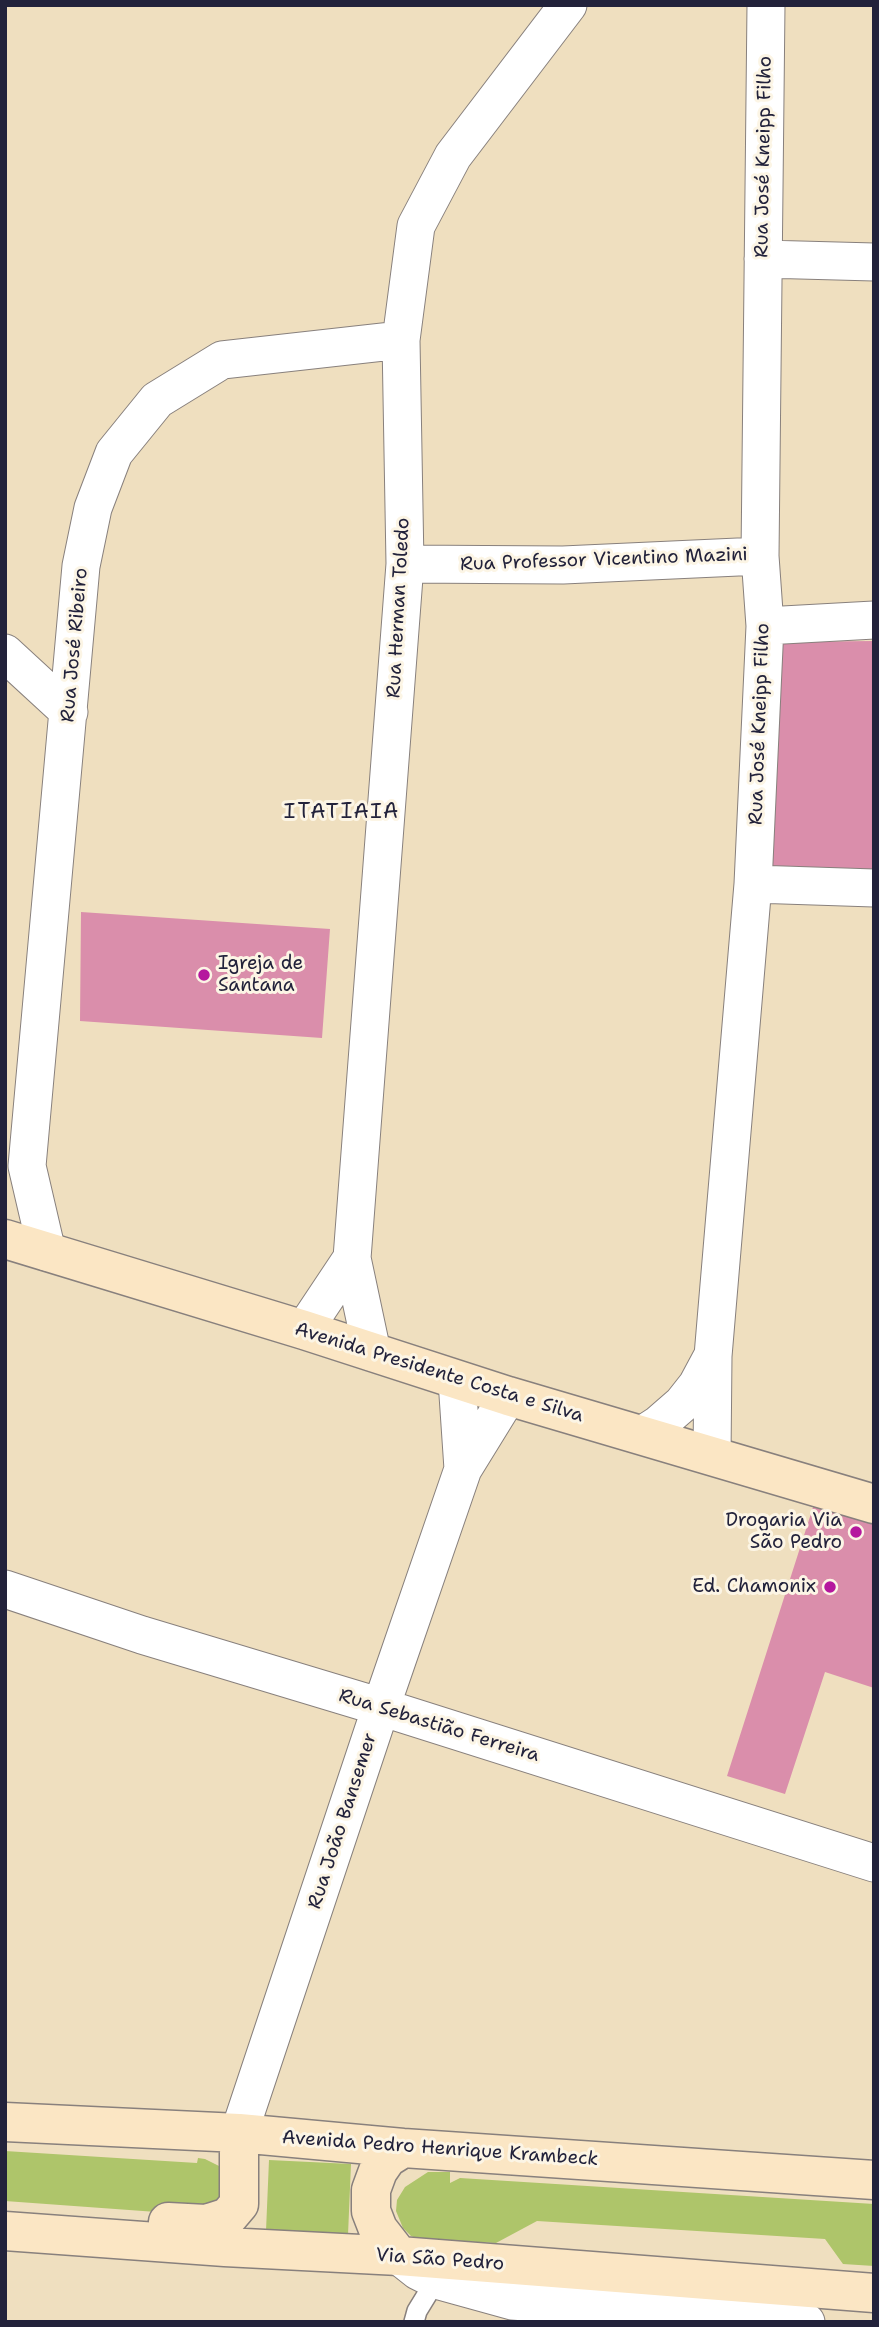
<!DOCTYPE html>
<meta charset="utf-8">
<style>
body{margin:0}
#map{position:relative;width:879px;height:2327px;overflow:hidden;background:#efdfbf;font-family:"Shantell Sans",sans-serif}
canvas{display:block}
.frame{position:absolute;inset:0;border:7px solid #22223b;pointer-events:none}
</style>
<div id="map">
<canvas width="879" height="2327"></canvas>
<div class="frame"></div>
</div>
<script>
const g = document.querySelector('canvas').getContext('2d');
g.lineJoin = 'round';
function fill(path, color) { g.fillStyle = color; g.fill(path, 'evenodd'); }
const toPath = rows => new Path2D(rows.map(r => 'M' + r).join(''));
function trace(path, color, width, dash) { g.strokeStyle = color; g.lineWidth = width; g.lineCap = dash ? 'butt' : 'round'; g.setLineDash(dash || []); g.stroke(path); }
function drawText(font, color, halo, rows, align = 'center') {
  g.font = font + ' "Shantell Sans",sans-serif'; g.lineWidth = 6; g.setLineDash([]); g.textBaseline = 'middle'; g.strokeStyle = halo; g.fillStyle = color; for (const [text, x, y, turn = 0] of rows) {
    g.save(); g.translate(x, y); g.rotate((+turn || 0) * Math.PI / 180); g.textAlign = isNaN(turn) ? turn : align; if (halo) g.strokeText(text, 0, 0); g.fillText(text, 0, 0); g.restore();
  }
}
const green = toPath([
 [5,2151,197,2163,198,2158,205,2159,219,2166,224,2173,223,2191,215,2207,198,2215,5,2201],
 [269,2160,351,2164,348,2235,266,2231],
 [428,2172,450,2172,450,2183,460,2178,874,2204,874,2266,843,2264,825,2239,537,2221,496,2243,419,2239,411,2236,403,2228,396,2211,397,2200,405,2187]
]);
const building = toPath([
 [874,641,874,874,766,870,774,642],
 [81,912,330,929,322,1038,80,1021],
 [815,1501,874,1519,874,1688,825,1672,785,1794,727,1776]
]);
const lane = toPath([
 [414,2322,417,2311,436,2280]
]);
const street = toPath([
 [763,259,874,262],
 [405,564,563,565,760,556],
 [765,626,874,620],
 [5,653,69,712],
 [753,884,874,888],
 [47,1252,27,1166,81,566,93,508,114,453,157,400,222,360,401,340],
 [304,1330,352,1258],
 [372,1352,352,1258,405,564,401,340,416,226,453,156,568,5],
 [457,1380,463,1469],
 [642,1435,659,1424,682,1404,697,1385,712,1357],
 [712,1456,713,1356,753,884,765,626,760,556,766,5],
 [5,1589,142,1635,381,1707,874,1863],
 [239,2133,381,1707,463,1469,508,1396],
 [399,2256,418,2271,436,2280,512,2301,806,2322]
]);
const secondary = toPath([
 [5,1239,304,1330,508,1396,874,1504],
 [5,2122,239,2133,403,2148,874,2180],
 [168,2222,206,2224,228,2217,239,2204,239,2133],
 [5,2231,225,2247,399,2256,874,2293],
 [399,2256,378,2229,371,2211,371,2190,378,2171,387,2158,403,2148]
]);
const markers = [
 [204,975,7,"#b5179e"],
 [856,1532,7,"#b5179e"],
 [830,1587,7,"#b5179e"]
];
const streetNames = [
 ["Rua José Kneipp Filho",764,157,-89],
 ["Rua Professor Vicentino Mazini",604,560,-2],
 ["Rua Herman Toledo",399,608,-87],
 ["Rua José Ribeiro",75,645,-85],
 ["Rua José Kneipp Filho",760,724,-88],
 ["Avenida Presidente Costa e Silva",439,1373,17],
 ["Rua Sebastião Ferreira",439,1726,17],
 ["Rua João Bansemer",343,1821,-72],
 ["Avenida Pedro Henrique Krambeck",440,2149,4],
 ["Via São Pedro",440,2260,4]
];
const poiNames = [
 ["Igreja de",218,964,"left"],
 ["Santana",218,986,"left"],
 ["Drogaria Via",842,1521],
 ["São Pedro",842,1543],
 ["Ed. Chamonix",816,1587]
];
const neighbourhoodNames = [
 ["ITATIAIA",342,813]
];
fill(green, '#aec56a');
fill(building, '#da8eab');
trace(lane, '#88807d', 22);
trace(street, '#88807d', 39);
trace(secondary, '#88807d', 41);
trace(lane, '#fff', 19);
trace(street, '#fff', 37);
trace(secondary, '#fbe6c4', 38);
for (const [x, y, r, color] of markers) { const dot = new Path2D(); dot.arc(x, y, r, 0, 2 * Math.PI); g.fillStyle = color; g.fill(dot); trace(dot, '#fcf5e5', 2.5); }
drawText('19px', '#22223b', '#fcf5e5', streetNames);
drawText('19px', '#22223b', '#fcf5e5', poiNames, 'right');
g.letterSpacing = '2px';
drawText('21px', '#22223b', '#fcf5e5', neighbourhoodNames);
g.letterSpacing = '0px';
</script>
